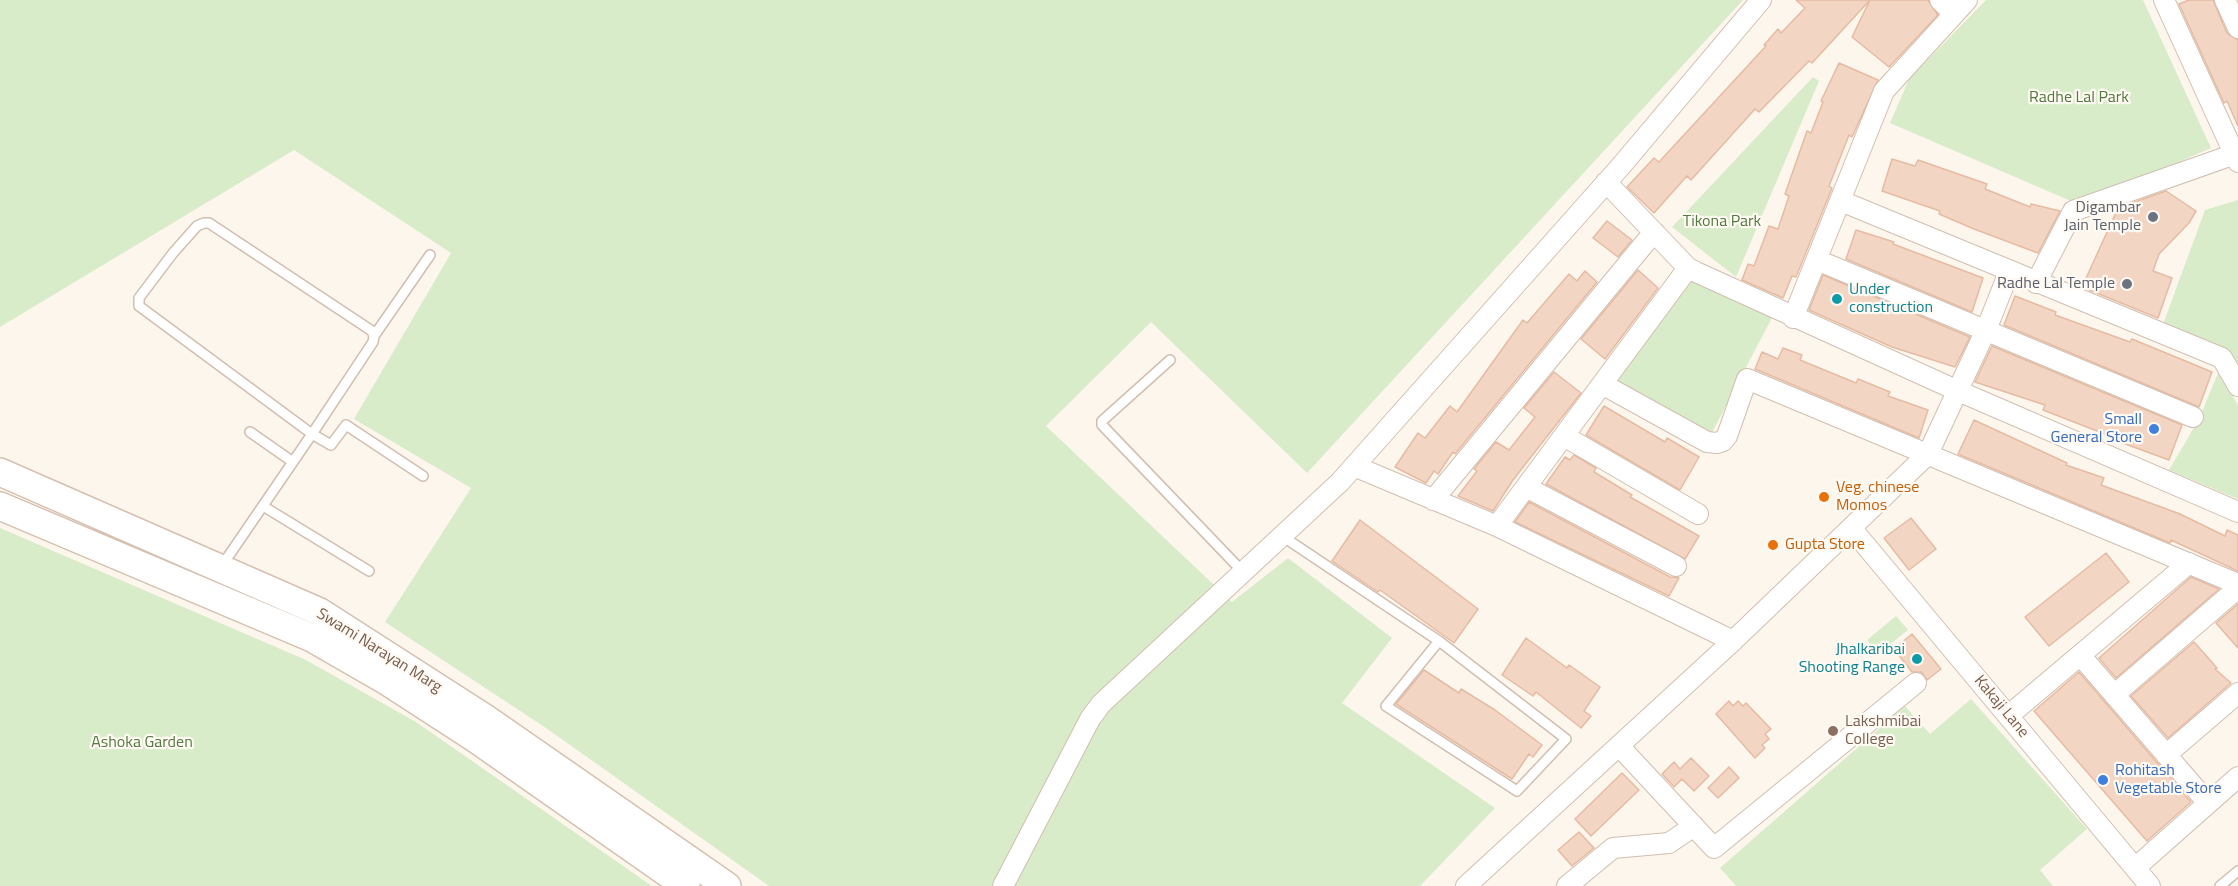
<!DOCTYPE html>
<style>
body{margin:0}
canvas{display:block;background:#fdf6ec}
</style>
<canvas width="2238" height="886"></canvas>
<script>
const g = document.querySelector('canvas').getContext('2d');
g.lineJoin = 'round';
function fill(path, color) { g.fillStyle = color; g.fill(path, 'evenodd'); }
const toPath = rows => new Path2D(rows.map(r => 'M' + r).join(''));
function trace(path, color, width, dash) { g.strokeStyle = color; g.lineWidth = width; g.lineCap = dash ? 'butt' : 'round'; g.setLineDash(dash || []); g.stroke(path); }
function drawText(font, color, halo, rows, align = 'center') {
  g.font = font + ' "Titillium Web",sans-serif'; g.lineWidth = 4.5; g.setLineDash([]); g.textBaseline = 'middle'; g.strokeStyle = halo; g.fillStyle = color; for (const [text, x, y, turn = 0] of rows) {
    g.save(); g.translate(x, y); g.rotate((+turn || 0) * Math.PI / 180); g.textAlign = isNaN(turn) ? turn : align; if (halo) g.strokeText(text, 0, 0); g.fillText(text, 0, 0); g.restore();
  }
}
const green = toPath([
 [0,0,1743,0,1307,473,1151,322,1046,426,1232,602,1288,558,1392,638,1342,703,1495,808,1420,886,769,886,546,728,385,622,471,488,354,419,451,253,294,150,0,327],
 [1986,0,2143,0,2211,148,2080,205,1890,123,1909,79],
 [1813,77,1819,81,1736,277,1672,227],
 [2238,200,2238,365,2230,353,2162,327,2205,210],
 [1695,275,1776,310,1707,442,1606,378],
 [2218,373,2238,405,2238,499,2169,470,2199,419],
 [0,528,306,660,416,722,652,886,0,886],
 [1896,616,1908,630,1878,654,1867,640],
 [1971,699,2087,829,2040,870,2053,886,1736,886,1720,868,1905,706,1930,734]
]);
const building = toPath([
 [1796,0,1928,0,1938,15,1889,67,1852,37,1870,0,1812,63,1809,61,1759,112,1755,109,1691,180,1687,176,1654,213,1627,187,1654,158,1659,162,1766,46,1764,45,1778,29,1781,33,1805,8,1796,0],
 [2189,0,2213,0,2227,33,2238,40,2238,126,2227,101,2224,103,2179,4,2189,0],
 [1839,63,1878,80,1852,137,1849,135,1829,186,1832,188,1796,277,1792,276,1783,298,1742,280,1748,264,1754,266,1769,226,1778,229,1789,196,1785,194,1807,131,1811,133,1823,102,1821,101,1839,63],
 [1892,159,1915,166,1918,160,1987,184,1985,189,2030,207,2031,204,2060,211,2038,253,1974,229,1939,214,1940,211,1882,191,1892,159],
 [2166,191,2196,211,2189,223,2159,254,2153,271,2172,278,2158,318,2082,287,2118,208,2166,191],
 [1607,221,1632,240,1618,257,1593,238,1607,221],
 [1856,230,1894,242,1893,244,1983,278,1972,312,1846,259,1856,230],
 [1638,270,1658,288,1605,359,1581,339,1638,270],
 [1585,271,1597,282,1455,454,1453,452,1438,474,1434,471,1426,483,1395,467,1418,433,1425,438,1450,406,1457,412,1523,320,1527,323,1569,274,1577,281,1585,271],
 [1823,275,1970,337,1955,367,1892,347,1809,310,1823,275],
 [2015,296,2056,312,2055,315,2130,342,2132,339,2212,372,2199,407,2004,325,2015,296],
 [1992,346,2182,425,2169,460,2109,438,2110,436,2043,410,2045,405,1975,382,1992,346],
 [1783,348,1802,355,1800,360,1856,383,1858,379,1890,392,1888,396,1928,410,1919,438,1755,369,1762,352,1778,359,1783,348],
 [1554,372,1581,393,1513,480,1493,511,1458,496,1477,471,1474,469,1496,442,1509,450,1535,417,1524,408,1554,372],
 [1604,406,1665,442,1667,438,1699,457,1680,490,1586,435,1604,406],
 [1974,420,2067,463,2066,465,2104,478,2101,485,2180,514,2225,536,2227,530,2238,535,2238,571,2171,540,2170,543,1958,454,1974,420],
 [1574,455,1596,468,1594,472,1632,495,1630,497,1699,536,1685,559,1546,484,1565,457,1570,460,1574,455],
 [1529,502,1670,577,1679,578,1669,596,1515,522,1529,502],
 [1911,518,1936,549,1909,570,1884,538,1911,518],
 [1360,520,1478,609,1454,643,1380,590,1378,592,1332,561,1360,520],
 [2106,553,2129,582,2049,646,2025,617,2106,553],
 [2191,577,2219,589,2116,678,2099,658,2191,577],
 [2238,604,2238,648,2216,623,2238,604],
 [1912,634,1941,669,1927,680,1921,672,1912,672,1894,649,1912,634],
 [1526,638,1567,668,1569,665,1600,687,1584,711,1591,716,1581,728,1536,692,1533,696,1502,675,1526,638],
 [2194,642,2217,668,2215,669,2231,683,2168,738,2131,696,2194,642],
 [1424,670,1459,693,1461,689,1495,710,1542,745,1533,757,1529,754,1512,779,1396,704,1424,670],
 [2079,672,2191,802,2147,841,2034,711,2079,672],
 [1729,701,1733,706,1738,701,1743,706,1746,703,1771,729,1765,734,1769,739,1762,745,1765,748,1755,758,1716,714,1729,701],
 [1691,758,1709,776,1694,791,1682,779,1674,787,1662,774,1674,762,1680,769,1691,758],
 [1729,767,1739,778,1718,798,1708,788,1729,767],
 [1622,773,1639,790,1591,836,1575,819,1622,773],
 [1579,832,1594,848,1572,866,1558,850,1579,832]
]);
const service = toPath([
 [374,336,430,255],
 [1170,360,1102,421,1102,425,1243,572],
 [250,432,293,462],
 [263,506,369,571],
 [1282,536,1439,641,1566,739,1517,791,1386,706,1439,641],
 [221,567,312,434,373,342,374,336,372,331,209,223,204,223,197,226,173,253,139,298,139,306,312,434,331,445,346,425,423,476],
 [2220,886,2238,871]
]);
const minor = toPath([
 [1940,0,1954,14],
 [2164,0,2238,162],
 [2225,0,2238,28],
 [1606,182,1688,268,1696,272,1956,390,2238,512],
 [1841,201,2222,358,2238,386],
 [1817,260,2193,417],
 [2036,283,2073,211,2238,153],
 [1793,318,1884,91,1967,0],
 [1602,384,1707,442,1717,443,1723,441,1727,436,1747,379,2238,584],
 [1564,436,1698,514],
 [1354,466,1497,526,1733,641],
 [1526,487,1676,566],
 [1433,500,1654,232],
 [1497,526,1688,268],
 [1852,529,2150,886],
 [2080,655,2208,803],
 [2114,695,2238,588],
 [2008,716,2189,563],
 [1619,746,1714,848,1916,683],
 [2166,755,2238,693],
 [2135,868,2238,777],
 [1003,886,1090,719,1101,704,1340,482,1621,166,1761,0],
 [1466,886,1733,641,1928,454,1986,330,2009,272],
 [1567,886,1613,848,1669,843,1694,826]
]);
const secondary = toPath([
 [0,472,320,612,485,718,727,886],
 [0,506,312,638,385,680,476,739,686,886]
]);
const markers = [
 [2153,217,6,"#6b7280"],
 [2127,284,6,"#6b7280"],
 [1837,299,6,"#0f9aa8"],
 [2154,429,6,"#3f7fe0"],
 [1824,497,6,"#e8710a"],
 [1773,545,6,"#e8710a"],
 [1917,659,6,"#0f9aa8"],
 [1833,731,6,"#8d6e63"],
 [2103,780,6,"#3f7fe0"]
];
const parkNames = [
 ["Radhe Lal Park",2079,98],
 ["Tikona Park",1722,222],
 ["Ashoka Garden",142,743]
];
const worshipNames = [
 ["Digambar",2141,208],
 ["Jain Temple",2141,226],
 ["Radhe Lal Temple",2115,284]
];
const cultureNames = [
 ["Under",1849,290],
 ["construction",1849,308],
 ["Jhalkaribai",1905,650,"right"],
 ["Shooting Range",1905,668,"right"]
];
const shopNames = [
 ["Small",2142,420],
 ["General Store",2142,438],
 ["Rohitash",2115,771,"left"],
 ["Vegetable Store",2115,789,"left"]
];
const foodNames = [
 ["Veg. chinese",1836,488],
 ["Momos",1836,506],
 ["Gupta Store",1785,545]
];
const streetNames = [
 ["Swami Narayan Marg",379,651,32],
 ["Kakaji Lane",2001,707,50]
];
const educationNames = [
 ["Lakshmibai",1845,722],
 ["College",1845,740]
];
fill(green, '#d8ecc9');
fill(building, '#f3d5c3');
trace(building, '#e6bba3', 1.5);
trace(service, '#d1beb0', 12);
trace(minor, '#d1beb0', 22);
trace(secondary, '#d6c0b0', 30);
trace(service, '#fff', 9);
trace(minor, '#fff', 20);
trace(secondary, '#fff', 27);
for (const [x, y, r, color] of markers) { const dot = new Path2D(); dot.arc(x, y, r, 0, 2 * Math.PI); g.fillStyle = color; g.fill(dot); trace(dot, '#fffaf3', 2); }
drawText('16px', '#537a41', '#fffaf3', parkNames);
drawText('16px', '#5b616d', '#fffaf3', worshipNames, 'right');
drawText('16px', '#0d838f', '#fffaf3', cultureNames, 'left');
drawText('16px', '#366cbe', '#fffaf3', shopNames, 'right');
drawText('16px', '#c56008', '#fffaf3', foodNames, 'left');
drawText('16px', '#7a5c4d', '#fffaf3', streetNames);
drawText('16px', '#785e54', '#fffaf3', educationNames, 'left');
</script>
